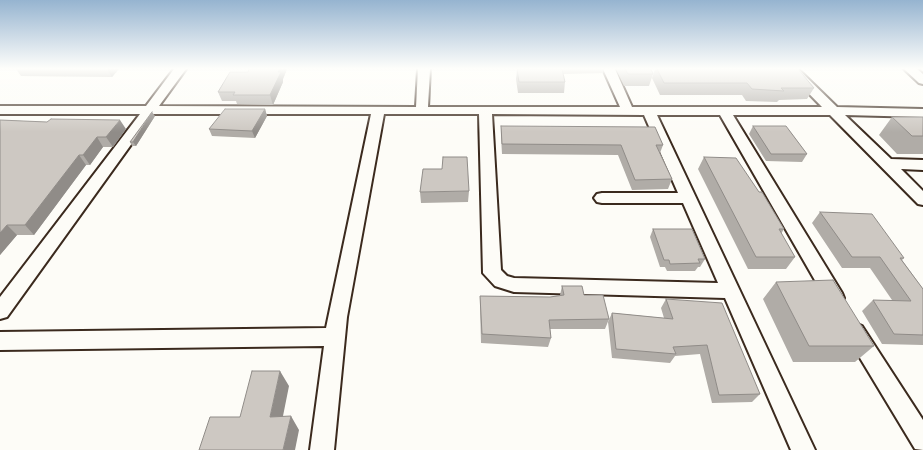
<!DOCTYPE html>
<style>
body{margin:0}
canvas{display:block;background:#fdfcf7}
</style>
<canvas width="923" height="450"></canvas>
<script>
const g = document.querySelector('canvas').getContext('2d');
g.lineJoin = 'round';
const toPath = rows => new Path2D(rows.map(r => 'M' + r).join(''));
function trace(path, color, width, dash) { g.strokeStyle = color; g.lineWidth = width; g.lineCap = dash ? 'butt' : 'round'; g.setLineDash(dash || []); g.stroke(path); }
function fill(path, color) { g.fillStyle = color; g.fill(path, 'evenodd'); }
const minor = toPath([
 [174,69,186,69,159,106,416,107,418,69,430,69,428,107,620,107,603,69,615,69,632,107,822,107,785,69,798,69,837,107,923,109,923,117,845,115,891,159,923,160,923,170,901,169,923,191,923,205,918,204,830,115,733,115,842,293,844,298,842,303,835,306,828,303,720,115,657,115,815,450,791,450,725,298,514,292,495,286,483,273,479,114,384,114,347,317,334,450,310,450,324,346,0,350,0,332,326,328,371,114,153,114,7,317,0,319,0,297,140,114,0,114,0,106,146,106,174,69],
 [492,114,644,115,678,193,602,193,597,194,594,198,597,202,602,203,683,203,718,283,514,278,507,276,501,270,492,114],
 [904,69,917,69,923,74,923,84,919,83,904,69],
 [855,323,862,326,923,420,923,450,915,449,848,338,845,332,848,326,855,323]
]);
const wall = toPath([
 [16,69,119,69,112,77,21,76],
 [249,69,287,69,283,79,283,82,273,105,237,104,236,101,222,101,218,92,248,72],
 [517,69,604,69,603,73,563,74,565,82,564,93,518,93,516,79],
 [616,69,651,69,653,74,649,86,624,86],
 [655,69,798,69,814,88,807,99,779,100,777,102,746,101,742,95,660,95,652,78],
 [265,109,267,116,255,138,212,136,209,129],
 [155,116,136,146,132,146,130,142],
 [892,117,923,117,923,154,897,154,879,135],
 [0,120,47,122,126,129,113,147,103,147,90,165,86,165,34,235,17,235,0,255],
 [501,126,663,145,660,153,672,179,668,189,632,190,618,155,502,154,501,136],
 [753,126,807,154,802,162,766,161,749,134],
 [704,157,784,229,781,234,795,257,786,269,748,269,698,169],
 [469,191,468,202,421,203,420,192],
 [820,212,904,258,902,260,923,289,923,345,882,344,862,311,873,300,892,300,870,268,842,268,812,223],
 [653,229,705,259,700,267,698,267,695,271,667,271,665,267,660,267,650,237],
 [776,282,874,346,855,362,793,362,763,299],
 [562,286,584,295,609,319,605,329,550,329,551,338,548,347,481,343,480,306,480,296,550,297,560,295],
 [666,299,760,394,752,402,712,403,700,354,675,356,670,363,612,358,608,322,612,313,664,318,661,308]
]);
const shadedWall = toPath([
 [107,69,119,69,112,77],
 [280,69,287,69,283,79,283,82,273,105,270,95],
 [265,109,267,116,255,138,252,131],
 [152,112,155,116,136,146,133,142],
 [120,120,126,129,113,147,106,137],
 [97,137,103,147,90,165,83,155],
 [79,155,86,165,34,235,25,225],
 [7,225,17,235,0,255,0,233],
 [280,371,289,386,280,431,270,417],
 [291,416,299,430,295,450,283,450]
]);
const building = toPath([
 [249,69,280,69,278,72,281,72,270,95,233,95,235,92,218,92,230,72,248,72,249,69],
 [517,69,562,69,565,82,519,82,517,69],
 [625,69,651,69,653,74,628,74,625,69],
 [657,69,798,69,814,88,781,88,784,91,752,89,747,83,664,83,657,69],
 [225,109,265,109,252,131,209,129,225,109],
 [152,112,133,142,130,142,152,112],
 [892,117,923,117,923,136,912,136,892,117],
 [51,119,120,120,106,137,97,137,83,155,79,155,25,225,7,225,0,233,0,120,47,122,51,119],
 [501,126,655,127,663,145,656,145,672,179,635,180,621,145,502,144,501,126],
 [753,126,786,126,807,154,771,154,753,126],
 [443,157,467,157,469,191,420,192,423,169,442,169,443,157],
 [704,157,736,158,759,192,762,192,784,229,779,229,795,257,756,257,704,157],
 [820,212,872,214,904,258,900,258,923,289,923,335,894,334,873,300,911,301,880,257,852,257,820,212],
 [653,229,692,229,705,259,698,259,700,263,670,264,669,260,664,260,653,229],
 [833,280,874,346,809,346,776,282,833,280],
 [562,286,582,286,584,295,603,295,609,319,549,320,551,338,482,334,480,296,550,297,564,295,562,286],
 [666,299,722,303,760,394,719,395,707,345,673,347,676,354,616,349,612,313,673,319,666,299],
 [252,371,280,371,270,417,291,416,283,450,199,450,210,417,240,417,252,371]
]);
trace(minor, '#3b2a1e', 4);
fill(minor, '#fdfcf7');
fill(wall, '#b0aca7');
fill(shadedWall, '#908c88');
fill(building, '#cdc8c2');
trace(building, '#908c88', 1);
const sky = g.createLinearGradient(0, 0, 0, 132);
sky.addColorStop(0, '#96b4d0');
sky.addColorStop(0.52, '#fefefb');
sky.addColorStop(1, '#fefefb00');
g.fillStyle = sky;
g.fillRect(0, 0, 923, 132);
</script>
